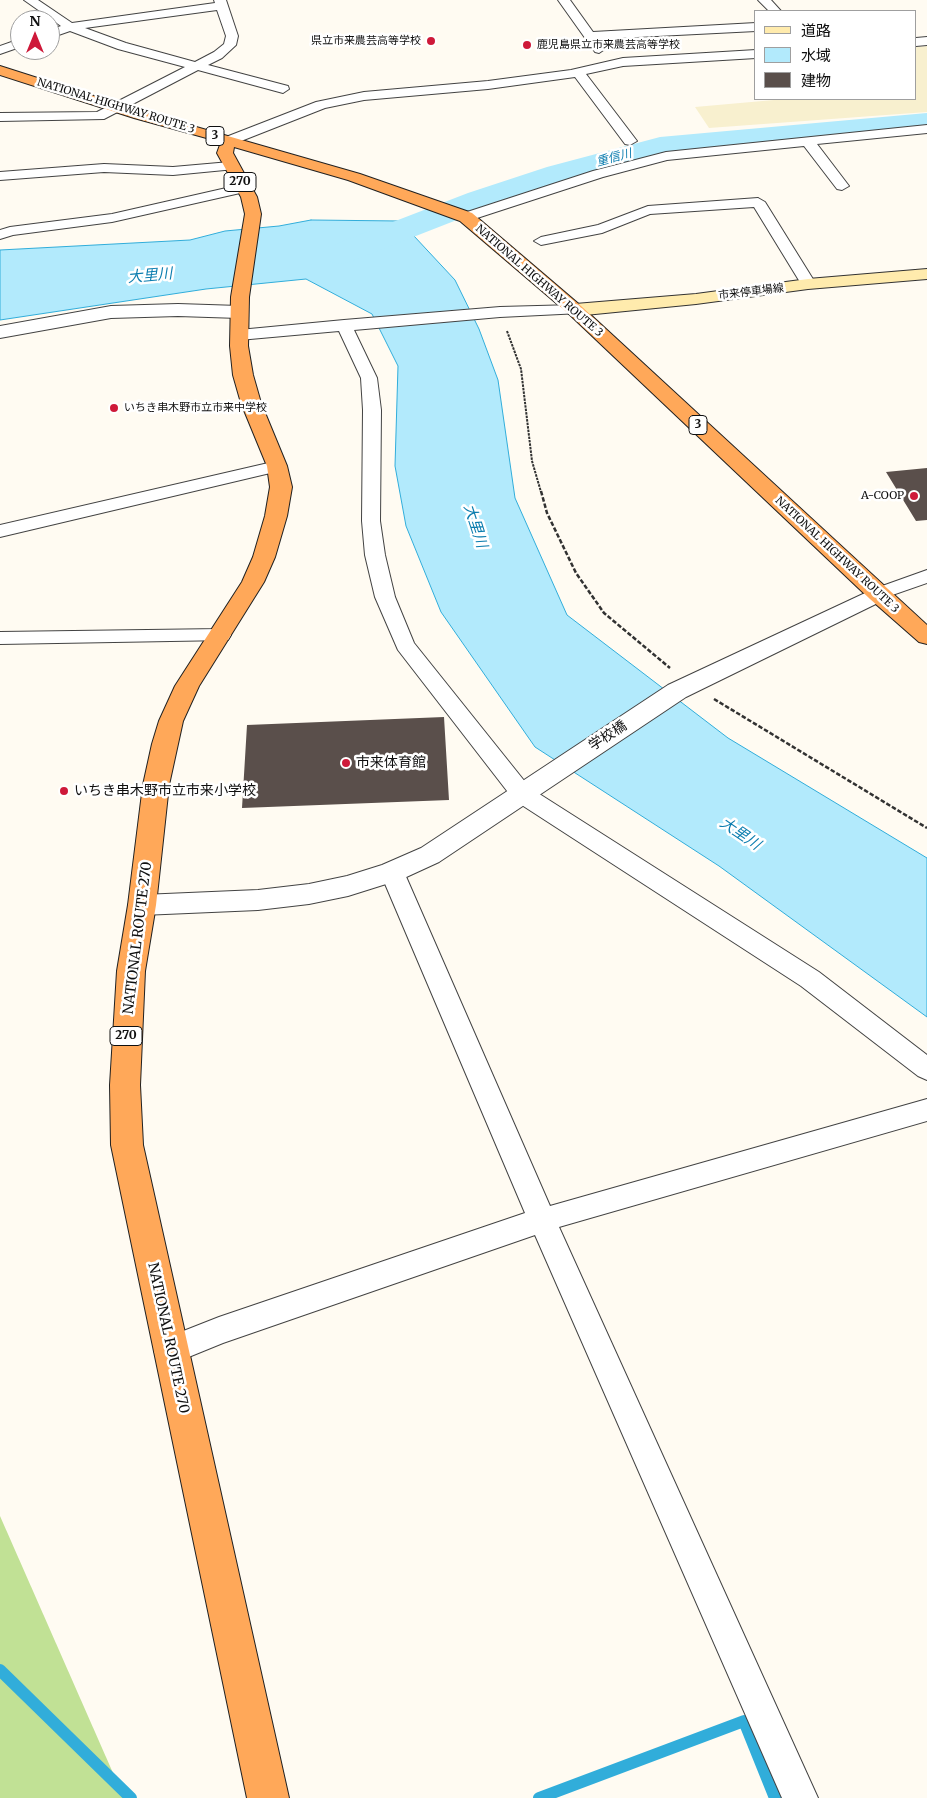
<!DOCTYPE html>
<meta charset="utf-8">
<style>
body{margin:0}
#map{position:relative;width:927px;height:1798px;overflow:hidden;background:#fffbf2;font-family:Merriweather,"Noto Sans JP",serif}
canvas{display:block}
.legend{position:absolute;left:754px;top:10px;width:162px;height:90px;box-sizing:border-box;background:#fff;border:1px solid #9f9f9f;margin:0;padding:6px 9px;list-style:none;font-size:15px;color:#101010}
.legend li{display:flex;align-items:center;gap:10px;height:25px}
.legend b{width:25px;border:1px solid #9f9f9f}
.north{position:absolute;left:10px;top:10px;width:50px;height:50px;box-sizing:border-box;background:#fff;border:1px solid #9f9f9f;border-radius:50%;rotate:0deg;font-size:14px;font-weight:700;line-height:20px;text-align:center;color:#101010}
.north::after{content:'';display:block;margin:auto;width:18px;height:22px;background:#ce1939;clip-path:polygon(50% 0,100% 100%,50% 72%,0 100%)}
</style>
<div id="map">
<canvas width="927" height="1798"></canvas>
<ul class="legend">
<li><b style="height:6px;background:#ffebad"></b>道路</li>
<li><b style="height:14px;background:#b2eafc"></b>水域</li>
<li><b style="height:14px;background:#5a4f4b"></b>建物</li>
</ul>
<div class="north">N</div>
</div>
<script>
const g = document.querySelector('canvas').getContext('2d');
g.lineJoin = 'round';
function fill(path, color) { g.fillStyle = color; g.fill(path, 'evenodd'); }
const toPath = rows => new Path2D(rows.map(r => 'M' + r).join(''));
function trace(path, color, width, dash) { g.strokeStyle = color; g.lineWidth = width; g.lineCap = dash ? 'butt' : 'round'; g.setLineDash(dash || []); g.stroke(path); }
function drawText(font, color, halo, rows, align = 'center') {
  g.font = font + ' Merriweather,"Noto Sans JP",serif'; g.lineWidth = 5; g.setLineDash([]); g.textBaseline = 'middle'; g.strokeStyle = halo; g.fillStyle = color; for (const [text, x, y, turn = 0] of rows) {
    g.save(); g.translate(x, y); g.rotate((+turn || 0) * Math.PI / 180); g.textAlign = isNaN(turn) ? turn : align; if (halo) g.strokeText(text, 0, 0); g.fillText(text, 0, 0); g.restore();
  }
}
const farmland = toPath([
 [927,46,927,112,709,128,695,107,785,99,916,99,916,47]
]);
const forest = toPath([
 [0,1516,124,1798,0,1798]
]);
const water = toPath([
 [311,220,400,221,455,280,479,329,498,380,515,498,567,615,728,738,927,858,927,1017,719,866,535,747,441,612,406,526,395,466,398,366,372,314,306,279,206,289,0,320,0,250,190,240,225,231,279,226,311,220]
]);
const stream = toPath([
 [0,1670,131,1798],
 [539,1798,744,1721,775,1798]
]);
const river = toPath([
 [927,113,927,131,661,155,569,179,490,207,352,261,340,264,328,261,324,254,328,247,468,193,547,167,660,137,927,113]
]);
const building = toPath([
 [927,468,927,520,916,521,886,472],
 [444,717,449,800,242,808,247,725]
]);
const pathFar1 = toPath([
 [507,331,521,369,532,461,541,492]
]);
const path = toPath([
 [541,491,547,513,576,573,604,613,670,668],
 [714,699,927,828]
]);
const minor = toPath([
 [24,0,38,0,72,23,215,3,214,0,226,0,238,36,236,45,222,58,208,65,288,86,289,89,283,93,198,70,104,119,0,121,0,113,97,112,185,67,118,49,70,31,50,38,50,30,61,26,24,0],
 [217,10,226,36,224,44,214,52,195,62,126,43,85,28,217,10],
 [558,0,570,0,593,32,756,23,756,31,598,39,605,49,599,53,595,52,558,0],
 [758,0,771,0,781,11,769,11,758,0],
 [927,37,927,45,916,46,916,38,927,37],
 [20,39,20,47,0,54,0,46,20,39],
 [756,50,756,58,623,66,586,74,637,141,630,145,625,144,575,77,488,89,364,100,325,108,236,143,226,143,224,140,226,137,316,102,364,92,488,81,571,70,623,58,756,50],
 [927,125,927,133,817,144,849,186,842,190,837,189,804,146,667,160,603,177,471,220,461,220,459,217,461,214,593,171,666,152,927,125],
 [230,162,237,166,235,169,173,175,104,172,0,180,0,172,104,164,173,167,230,162],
 [244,184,249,185,251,188,249,191,112,222,13,235,0,239,0,230,10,227,112,214,244,184],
 [758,198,765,202,816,284,813,287,803,287,754,207,650,214,602,233,541,245,534,241,541,237,598,225,648,206,758,198],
 [575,305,583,310,581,313,500,317,354,330,377,378,381,410,380,521,385,555,395,597,414,643,530,788,819,972,927,1055,927,1080,918,1076,801,986,514,800,398,650,375,597,365,555,362,521,363,410,361,378,339,331,239,340,231,335,239,330,344,320,500,307,575,305],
 [277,461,283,462,286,466,283,470,0,537,0,525,277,461],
 [927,570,927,583,878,600,871,598,868,594,871,590,927,570],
 [221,629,228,630,231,635,228,640,0,644,0,632,221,629],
 [392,863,400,866,404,872,550,1206,927,1099,927,1121,559,1227,818,1798,782,1798,535,1235,223,1343,169,1365,158,1361,154,1351,158,1341,219,1317,525,1213,380,872,384,866,392,863]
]);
const tertiary = toPath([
 [178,304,239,306,245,308,248,312,245,316,239,318,178,316,111,318,0,338,0,326,111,306,178,304],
 [878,587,886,589,889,594,886,599,686,697,439,862,402,879,348,896,309,904,258,910,142,915,132,912,128,905,132,898,142,895,258,890,309,884,347,876,382,865,421,848,668,685,878,587]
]);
const secondary = toPath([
 [927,269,927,279,808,289,696,304,575,316,569,314,566,310,569,306,575,304,696,294,808,279,927,269]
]);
const trunk = toPath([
 [0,66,144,112,360,174,472,213,581,306,927,625,927,644,919,642,870,599,569,314,460,221,348,180,234,147,233,153,257,197,261,214,249,297,248,346,253,375,261,403,287,466,292,487,287,516,275,557,264,582,199,686,183,721,169,785,156,905,145,971,140,1085,143,1145,289,1798,247,1798,111,1145,110,1085,117,971,128,905,143,785,152,744,159,721,175,686,242,582,253,557,265,516,270,487,267,466,241,403,233,375,230,346,231,297,245,214,241,197,217,153,221,142,134,118,0,75,0,66]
]);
const markers = [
 [431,41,5,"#ce1939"],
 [527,45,5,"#ce1939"],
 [114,408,5,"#ce1939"],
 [914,496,5,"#ce1939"],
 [346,763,5,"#ce1939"],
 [64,791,5,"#ce1939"]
];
const farPoinames = [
 ["県立市来農芸高等学校",421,41],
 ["鹿児島県立市来農芸高等学校",537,45,"left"],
 ["いちき串木野市立市来中学校",124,408,"left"],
 ["A-COOP",904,496]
];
const farStreetnames = [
 ["NATIONAL HIGHWAY ROUTE 3",116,106,17],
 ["NATIONAL HIGHWAY ROUTE 3",539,281,41],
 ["市来停車場線",751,292,-7],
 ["NATIONAL HIGHWAY ROUTE 3",837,555,43]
];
const shields = [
 [215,136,18],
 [240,182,32],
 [698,425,18],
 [126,1036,32]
];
const shieldNames = [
 ["3",215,136],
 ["270",240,182],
 ["3",698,425],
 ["270",126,1036]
];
const farWaternames = [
 ["重信川",614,158,-15]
];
const streetNames = [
 ["学校橋",608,736,-33],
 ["NATIONAL ROUTE 270",138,938,-83],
 ["NATIONAL ROUTE 270",168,1338,78]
];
const poiNames = [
 ["市来体育館",356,763],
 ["いちき串木野市立市来小学校",74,791]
];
const waterNames = [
 ["大里川",150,276,-5],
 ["大里川",475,526,72],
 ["大里川",740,834,34]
];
fill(farmland, '#f8f0cf');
fill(forest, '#c1e195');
fill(water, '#b2eafc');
trace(water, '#31adda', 1);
trace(stream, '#31adda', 12);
fill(river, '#b2eafc');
fill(building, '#5a4f4b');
trace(minor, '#434343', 2);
trace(tertiary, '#434343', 2);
trace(secondary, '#323232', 2);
trace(trunk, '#212121', 2);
trace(pathFar1, '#323232', 2, [2.5, 1]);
trace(path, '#323232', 2.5, [4.5, 2]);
fill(minor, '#fff');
fill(tertiary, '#fff');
fill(secondary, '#ffebad');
fill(trunk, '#ffa859');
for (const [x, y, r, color] of markers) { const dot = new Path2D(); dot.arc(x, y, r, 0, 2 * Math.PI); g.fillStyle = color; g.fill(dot); trace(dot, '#fff', 2); }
drawText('11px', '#101010', '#fff', farPoinames, 'right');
drawText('11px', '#101010', '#fff', farStreetnames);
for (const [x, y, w] of shields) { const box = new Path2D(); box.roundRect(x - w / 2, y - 9.5, w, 19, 4); g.fillStyle = '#fff'; g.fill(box); trace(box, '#101010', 1); }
drawText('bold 12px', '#101010', null, shieldNames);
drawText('italic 12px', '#0b7daf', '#fff', farWaternames);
drawText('14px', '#101010', '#fff', streetNames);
drawText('14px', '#101010', '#fff', poiNames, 'left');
drawText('italic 15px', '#0b7daf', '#fff', waterNames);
</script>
